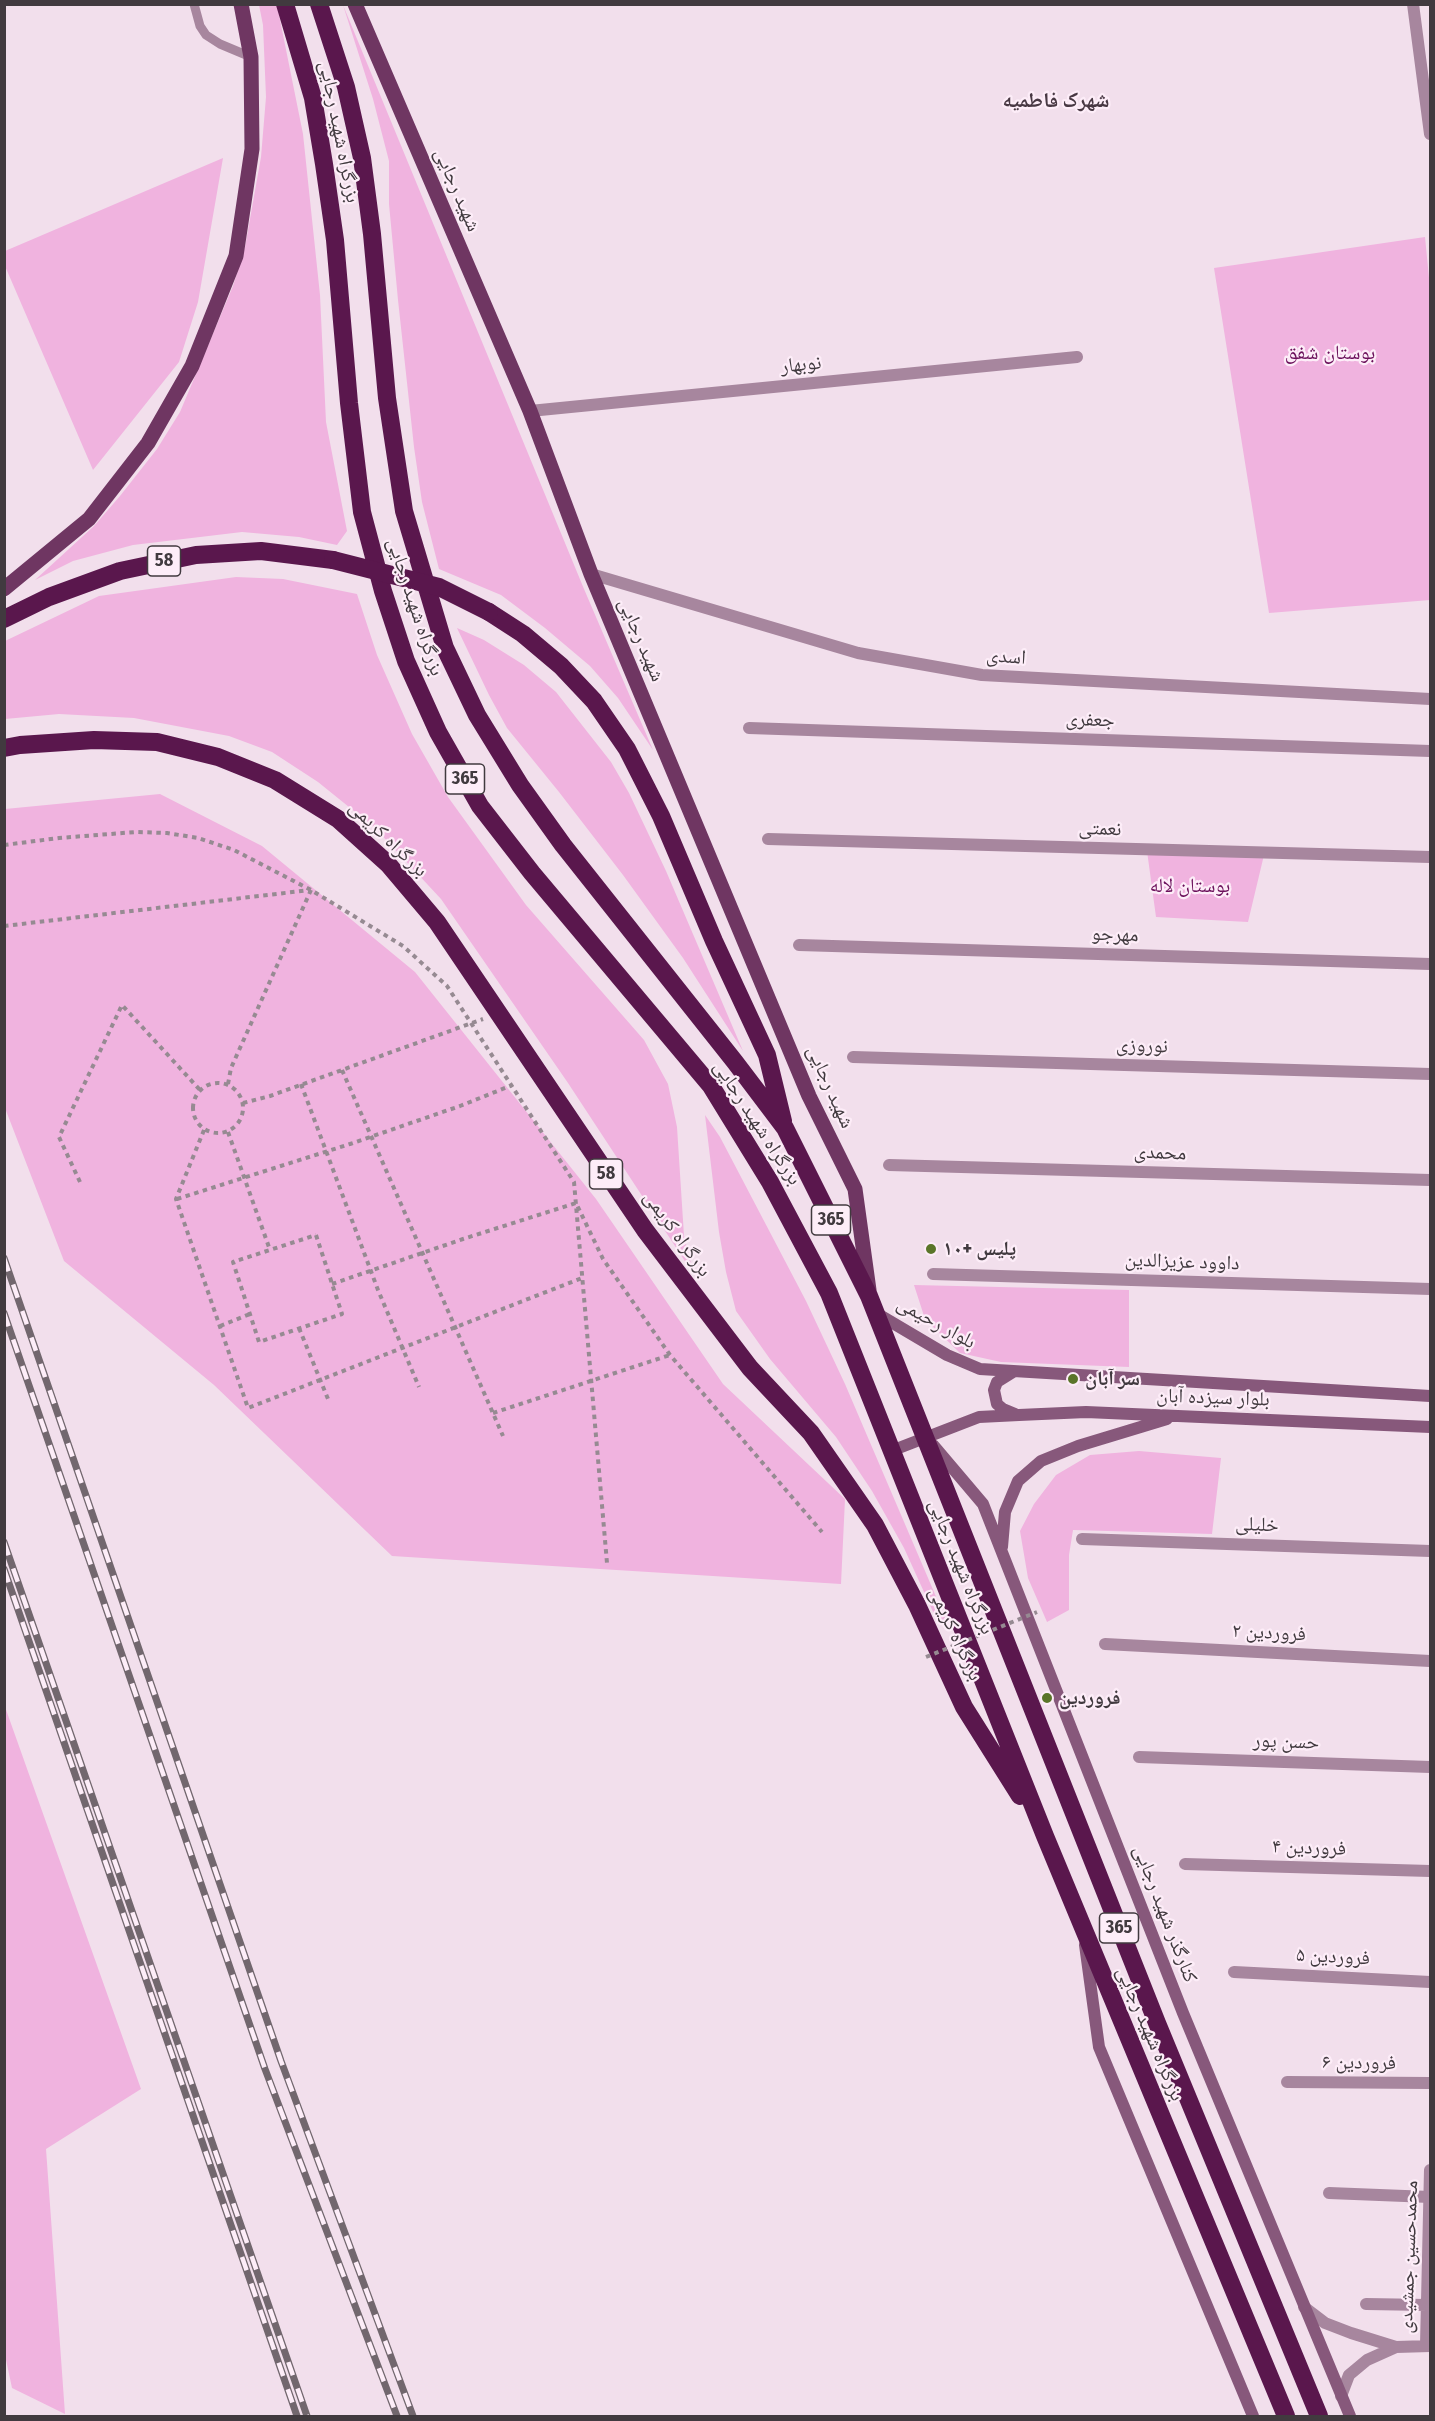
<!DOCTYPE html>
<meta charset="utf-8">
<style>
body{margin:0}
#map{position:relative;width:1435px;height:2421px;overflow:hidden;background:#f2dfec;font-family:"Fira Sans Condensed",sans-serif}
canvas{display:block}
.frame{position:absolute;inset:0;border:6px solid #413a3f;pointer-events:none}
</style>
<div id="map">
<canvas width="1435" height="2421"></canvas>
<div class="frame"></div>
</div>
<script>
const g = document.querySelector('canvas').getContext('2d');
g.lineJoin = 'round';
function fill(path, color) { g.fillStyle = color; g.fill(path, 'evenodd'); }
const toPath = rows => new Path2D(rows.map(r => 'M' + r).join(''));
function trace(path, color, width, dash) { g.strokeStyle = color; g.lineWidth = width; g.lineCap = dash ? 'butt' : 'round'; g.setLineDash(dash || []); g.stroke(path); }
function drawText(font, color, halo, rows, align = 'center') {
  g.font = font + ' "Fira Sans Condensed","Noto Naskh Arabic",sans-serif'; g.lineWidth = 4.5; g.setLineDash([]); g.textBaseline = 'middle'; g.strokeStyle = halo; g.fillStyle = color; for (const [text, x, y, turn = 0] of rows) {
    g.save(); g.translate(x, y); g.rotate((+turn || 0) * Math.PI / 180); g.textAlign = isNaN(turn) ? turn : align; if (halo) g.strokeText(text, 0, 0); g.fillText(text, 0, 0); g.restore();
  }
}
const green = toPath([
 [259,5,277,5,303,134,320,295,326,422,347,531,337,545,299,537,242,532,133,545,73,561,35,580,94,526,120,496,157,449,180,412,233,286,245,247,261,157,266,97,263,25],
 [343,5,584,589,653,750,618,698,590,666,545,628,501,595,439,569,422,502,414,447,398,300,389,204,389,161,373,99],
 [223,158,198,302,179,362,93,470,5,266,5,251],
 [1425,237,1430,288,1430,600,1269,613,1214,268],
 [236,577,283,579,357,594,377,655,412,734,448,797,526,905,644,1040,668,1084,677,1127,684,1236,694,1275,568,1083,441,899,375,828,318,782,272,752,229,736,134,718,59,714,5,719,5,641,99,596],
 [457,628,484,640,524,665,556,692,611,762,629,793,666,871,743,1051,683,958,623,875,559,792,507,728,489,695],
 [160,794,262,846,415,972,596,1199,723,1384,845,1499,841,1584,392,1556,214,1385,64,1261,5,1108,5,809],
 [1147,851,1264,855,1248,922,1156,917],
 [705,1115,720,1137,806,1301,845,1384,946,1620,939,1625,904,1548,872,1491,836,1437,770,1359,736,1311,726,1272,719,1232],
 [914,1285,1129,1290,1129,1367,1001,1362,960,1353,925,1319],
 [1139,1451,1221,1458,1212,1534,1073,1530,1069,1555,1069,1610,1047,1622,1028,1578,1020,1531,1034,1504,1056,1475,1090,1455],
 [4,1704,141,2089,46,2149,65,2414,12,2388,5,2355]
]);
const path = toPath([
 [4,845,59,838,136,832,167,833,198,838,234,850,311,890,403,946,447,986,574,1182,607,1563],
 [4,926,310,890],
 [342,1070,503,1436],
 '193 1108a25 25 0 1 1 50 0a25 25 0 1 1-50 0Z',
 [228,1084,231,1068,311,890],
 [301,1084,378,1290,419,1387],
 [243,1103,270,1096,483,1019],
 [204,1130,176,1199,248,1408,582,1278],
 [228,1132,270,1250],
 [80,1182,59,1137,122,1005,200,1090],
 [177,1199,350,1144,460,1106,510,1086],
 [316,1235,342,1314,259,1342,233,1262,316,1235],
 [332,1284,463,1239,576,1203,603,1259,670,1355,822,1532],
 [220,1326,250,1314],
 [299,1328,328,1399],
 [493,1413,670,1355]
]);
const lane = toPath([
 [194,4,200,26,206,35,220,44,251,57]
]);
const street = toPath([
 [1413,4,1430,134],
 [530,411,1077,357],
 [591,574,858,653,982,675,1430,699],
 [749,728,1430,751],
 [768,839,1430,857],
 [799,945,1430,964],
 [853,1057,1430,1074],
 [889,1165,1430,1180],
 [933,1274,1430,1289],
 [1082,1539,1430,1551],
 [1105,1644,1430,1661],
 [1139,1757,1430,1767],
 [1185,1864,1430,1871],
 [1234,1972,1430,1982],
 [1287,2082,1430,2083],
 [1329,2193,1430,2197],
 [1366,2304,1427,2305],
 [1304,2307,1325,2323,1351,2333,1396,2347,1430,2346],
 [1426,2345,1430,2170],
 [1341,2396,1349,2375,1367,2360,1396,2347]
]);
const secondary = toPath([
 [876,1313,947,1355,980,1369,1430,1396],
 [1013,1372,997,1382,994,1390,997,1404,1003,1409,1015,1414],
 [933,1445,983,1504,1183,2013,1350,2416],
 [891,1451,979,1417,1019,1415,1086,1412,1430,1427],
 [1002,1547,1005,1512,1018,1481,1041,1461,1078,1446,1167,1419],
 [1085,1945,1099,2047,1253,2416]
]);
const primary = toPath([
 [355,4,530,411,591,574,809,1096,855,1189,869,1290],
 [4,589,89,519,148,443,192,366,236,256,252,149,251,57,241,4]
]);
const highway = toPath([
 [285,4,313,98,324,164,335,240,349,403,362,512,383,591,406,661,438,732,480,806,532,873,711,1086,770,1182,829,1293,1045,1836,1286,2416],
 [319,4,346,87,362,158,372,234,387,398,404,511,445,648,477,715,520,785,563,845,735,1062,785,1128,869,1296,1157,2023,1319,2416],
 [489,612,523,634,561,666,594,701,627,749,661,816,714,941,767,1055,783,1121],
 [4,619,49,597,120,571,196,555,261,551,333,560],
 [4,748,20,745,94,740,157,742,218,757,275,780,338,819,388,864,437,922,645,1230,750,1368,811,1433,875,1525,917,1605,964,1707,1020,1796]
]);
const rail = toPath([
 [4,1258,281,2061,413,2416],
 [4,1313,265,2069,397,2416],
 [4,1542,307,2416],
 [4,1569,297,2416]
]);
const pathBridge = toPath([
 [926,1657,1037,1612]
]);
const highwayBridge = toPath([
 [333,560,439,587,489,612]
]);
const markers = [
 [931,1249,6,"#5a7529"],
 [1073,1379,6,"#5a7529"],
 [1047,1698,6,"#5a7529"]
];
const shields = [
 [164,561,33],
 [465,779,39],
 [606,1174,33],
 [831,1220,39],
 [1119,1928,39]
];
const shieldNames = [
 ["58",164,561],
 ["365",465,779],
 ["58",606,1174],
 ["365",831,1220],
 ["365",1119,1928]
];
const streetNames = [
 ["بزرگراه شهید رجایی",339,132,79],
 ["شهید رجایی",457,190,67],
 ["نوبهار",801,365,-6],
 ["بزرگراه شهید رجایی",415,607,72],
 ["شهید رجایی",641,640,67],
 ["اسدی",1006,657,4],
 ["جعفری",1090,720,2],
 ["نعمتی",1100,829,2],
 ["بزرگراه کریمی",388,839,44],
 ["مهرجو",1115,935,2],
 ["نوروزی",1142,1046,2],
 ["شهید رجایی",830,1087,66],
 ["بزرگراه شهید رجایی",757,1123,57],
 ["محمدی",1160,1153,2],
 ["بزرگراه کریمی",677,1234,54],
 ["داوود عزیزالدین",1182,1262,2],
 ["بلوار رحیمی",936,1323,29],
 ["بلوار سیزده آبان",1213,1398,2],
 ["خلیلی",1257,1525,2],
 ["بزرگراه شهید رجایی",961,1567,68],
 ["فروردین ۲",1269,1633,3],
 ["بزرگراه کریمی",955,1634,65],
 ["حسن پور",1286,1742,2],
 ["فروردین ۴",1309,1848,2],
 ["کنارگذر شهید رجایی",1165,1914,69],
 ["فروردین ۵",1333,1957,3],
 ["بزرگراه شهید رجایی",1150,2034,67],
 ["فروردین ۶",1359,2063,1],
 ["محمدحسین جمشیدی",1409,2257,-88]
];
const parkNames = [
 ["بوستان شفق",1330,353],
 ["بوستان لاله",1190,886]
];
const poiNames = [
 ["پلیس +۱۰",943,1249],
 ["سر آبان",1085,1379],
 ["فروردین",1059,1698]
];
const neighbourhoodNames = [
 ["شهرک فاطمیه",1056,101]
];
fill(green, '#f0b3df');
trace(path, '#968a92', 4, [4.5, 4.5]);
trace(lane, '#a7869e', 9);
trace(street, '#a7869e', 12);
trace(secondary, '#87587b', 12);
trace(primary, '#6f3662', 15);
trace(highway, '#5a174d', 18);
trace(rail, '#72676e', 7);
trace(rail, '#fdedf8', 4.5, [14]);
trace(pathBridge, '#968a92', 4, [4.5, 4.5]);
trace(highwayBridge, '#5a174d', 18);
for (const [x, y, r, color] of markers) { const dot = new Path2D(); dot.arc(x, y, r, 0, 2 * Math.PI); g.fillStyle = color; g.fill(dot); trace(dot, '#fdedf8', 2); }
for (const [x, y, w] of shields) { const box = new Path2D(); box.roundRect(x - w / 2, y - 15, w, 30, 4.5); g.fillStyle = '#fdedf8'; g.fill(box); trace(box, '#413a3f', 1.5); }
drawText('bold 18px', '#413a3f', null, shieldNames);
drawText('20px', '#413a3f', '#fdedf8', streetNames);
drawText('20px', '#6b105b', '#fdedf8', parkNames);
drawText('bold 20px', '#413a3f', '#fdedf8', poiNames, 'left');
drawText('bold 21px', '#483843', '#fdedf8', neighbourhoodNames);
</script>
